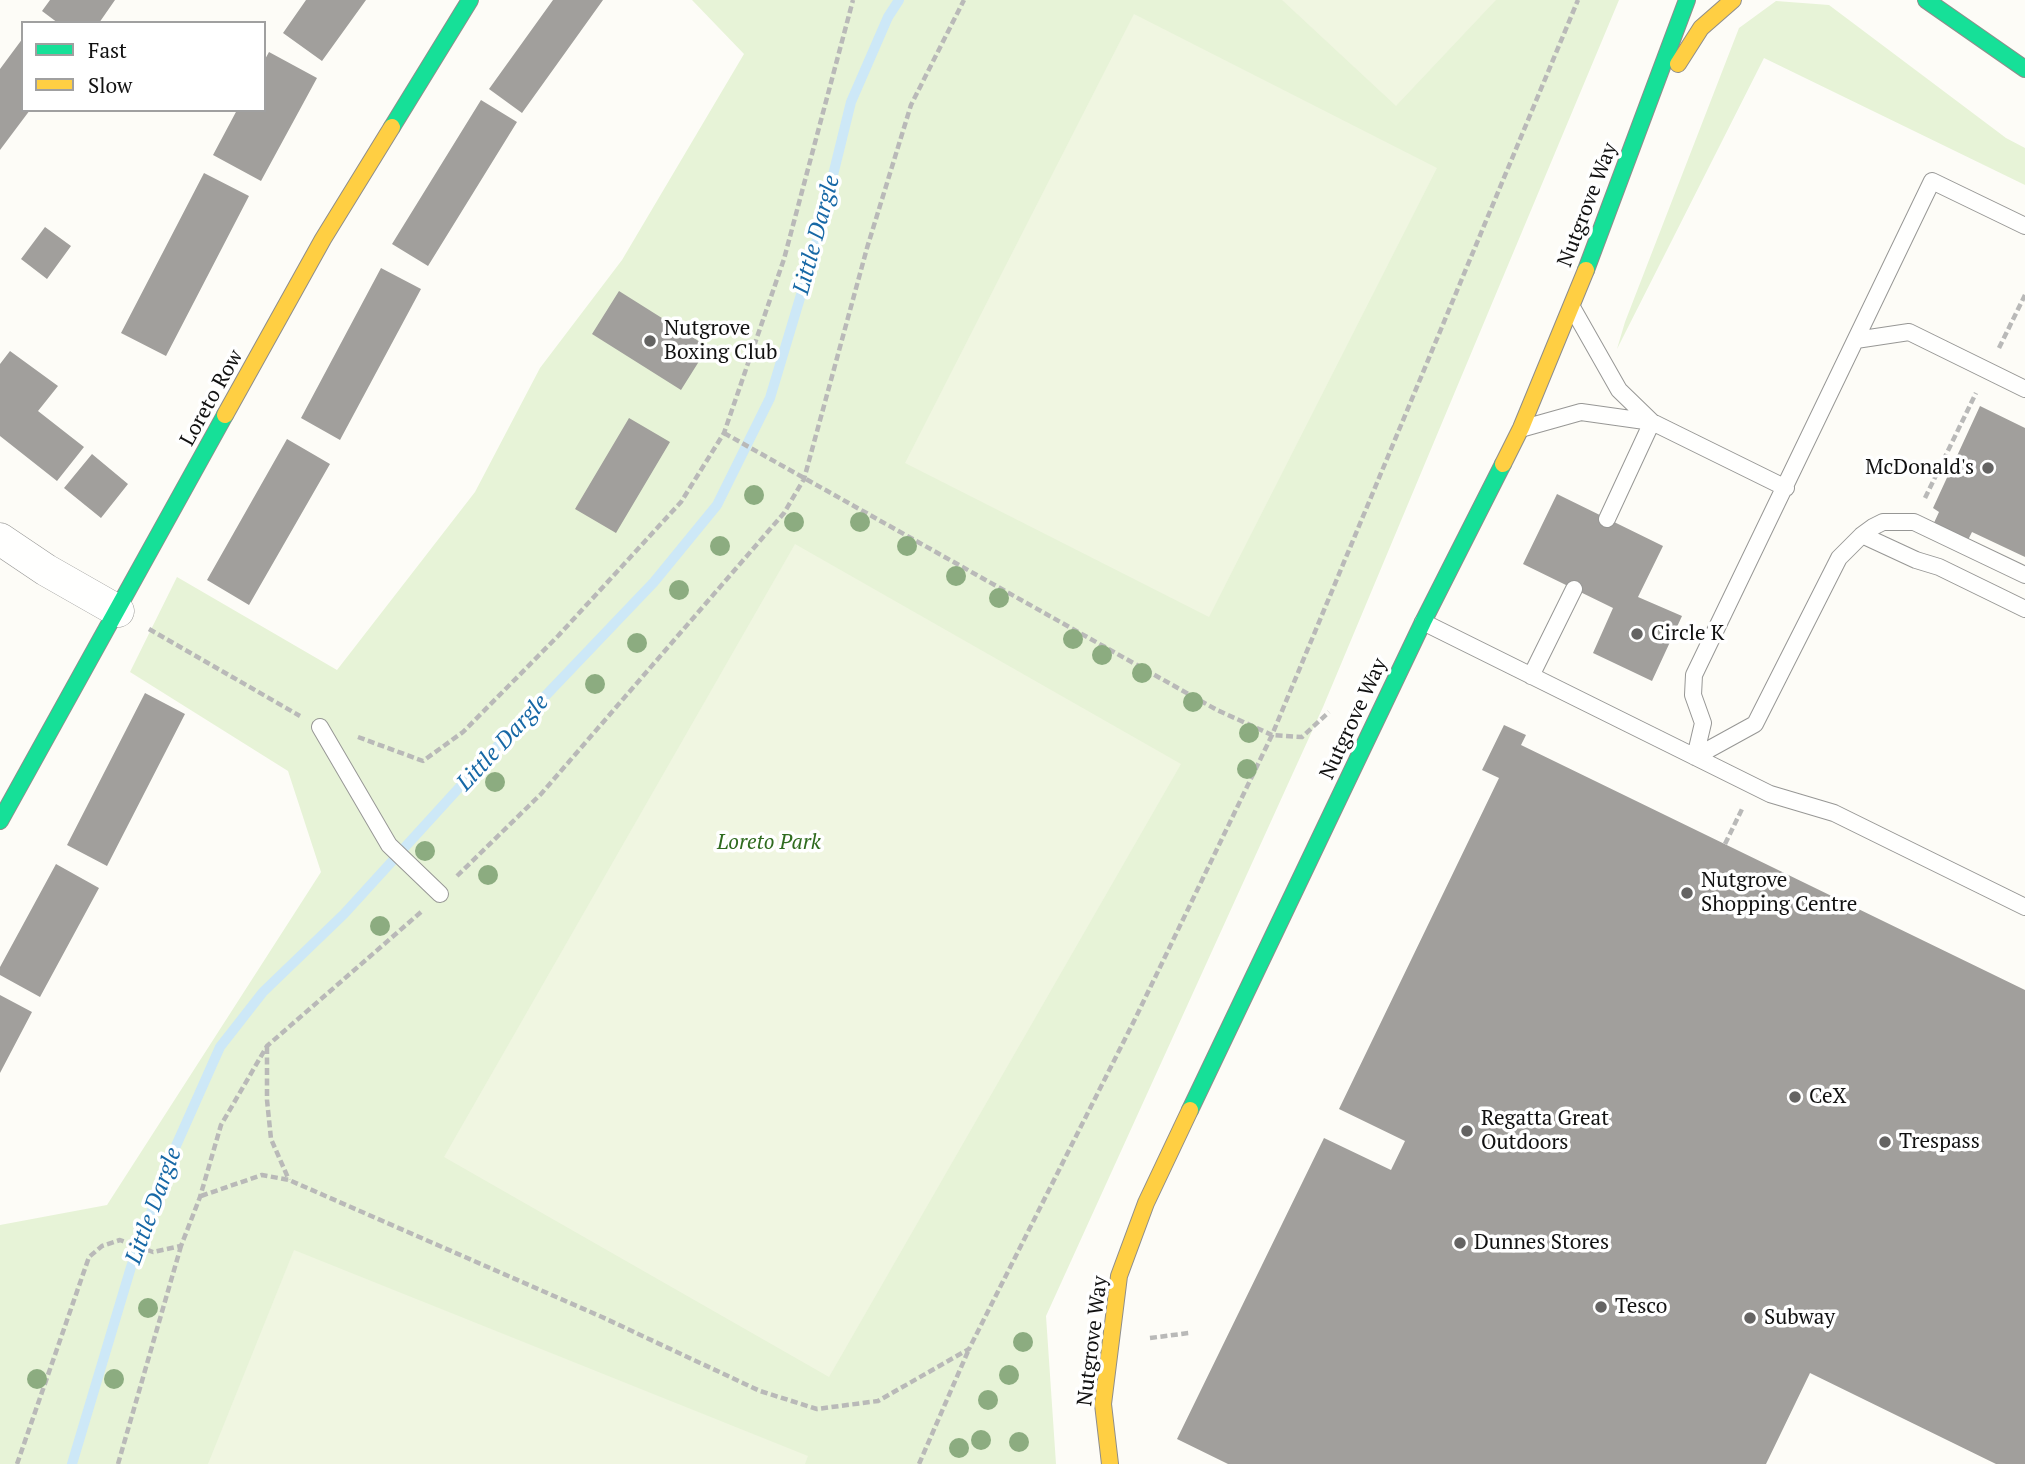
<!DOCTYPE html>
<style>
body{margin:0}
#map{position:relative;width:2025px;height:1464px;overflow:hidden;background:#fdfcf7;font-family:"PT Serif",serif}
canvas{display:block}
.legend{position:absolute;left:21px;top:21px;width:245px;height:91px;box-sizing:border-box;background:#fff;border:2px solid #a0a0a0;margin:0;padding:9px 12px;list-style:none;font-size:21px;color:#111}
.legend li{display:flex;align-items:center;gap:14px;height:35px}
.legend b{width:35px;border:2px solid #a0a0a0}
</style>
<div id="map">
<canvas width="2025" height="1464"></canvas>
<ul class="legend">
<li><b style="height:9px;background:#16e098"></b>Fast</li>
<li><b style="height:9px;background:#ffcf43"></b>Slow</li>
</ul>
</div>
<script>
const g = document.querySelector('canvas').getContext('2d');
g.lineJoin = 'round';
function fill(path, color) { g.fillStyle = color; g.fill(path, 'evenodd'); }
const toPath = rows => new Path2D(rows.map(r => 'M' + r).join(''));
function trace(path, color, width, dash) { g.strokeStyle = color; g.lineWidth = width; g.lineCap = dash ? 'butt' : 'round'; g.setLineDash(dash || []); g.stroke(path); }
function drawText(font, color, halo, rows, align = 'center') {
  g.font = font + ' "PT Serif",serif'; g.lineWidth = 7; g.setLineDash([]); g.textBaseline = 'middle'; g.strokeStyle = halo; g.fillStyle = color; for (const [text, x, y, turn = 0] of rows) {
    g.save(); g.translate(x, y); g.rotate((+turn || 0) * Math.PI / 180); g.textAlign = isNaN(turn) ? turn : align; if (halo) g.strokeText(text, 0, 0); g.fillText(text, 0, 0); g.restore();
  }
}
const green = toPath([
 [692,0,1619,0,1323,707,1046,1316,1056,1464,0,1464,0,1225,107,1205,321,872,288,771,130,672,177,577,337,670,475,492,540,368,622,260,744,54],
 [1776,1,1829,5,2006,138,2025,148,2025,185,1764,58,1617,349,1625,322,1739,28]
]);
const pitch = toPath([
 [1282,0,1496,0,1396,106],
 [1134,14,1437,168,1209,617,905,463],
 [795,544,1181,764,829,1377,444,1157],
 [294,1250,808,1456,805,1464,208,1464]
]);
const stream = toPath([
 [72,1464,131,1267,175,1148,220,1047,263,992,344,914,488,756,654,582,717,505,770,398,815,248,851,102,888,17,899,0]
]);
const building = toPath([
 [50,0,115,0,99,23,58,23,42,11],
 [306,0,366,0,322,61,283,33],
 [553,0,603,0,522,113,489,89],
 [23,38,23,110,30,110,0,150,0,69],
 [269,52,317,78,261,181,213,155,237,110,264,110,264,61],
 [481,100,517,122,428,266,392,244],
 [204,173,249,196,166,356,121,333],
 [45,227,71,246,47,279,21,259],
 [381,268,421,289,340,440,301,418],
 [619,291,708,347,681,390,592,334],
 [10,351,58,386,38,411,84,447,57,481,0,436,0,364],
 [1980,406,2025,428,2025,557,1972,532,1967,542,1933,525,1939,512,1933,508],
 [629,418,670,442,616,533,575,509],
 [287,439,330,464,249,605,207,580],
 [92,454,128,484,101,518,64,488],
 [1557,494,1663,546,1638,597,1682,616,1652,681,1593,653,1613,608,1523,564],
 [145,693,185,714,107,866,67,845],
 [1504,725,1526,735,1521,745,2025,990,2025,1464,1996,1464,1810,1373,1766,1464,1228,1464,1177,1439,1324,1138,1391,1170,1405,1141,1339,1109,1499,778,1482,770],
 [56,864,99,888,40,997,0,975,0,967],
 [0,995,32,1012,0,1073]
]);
const path = toPath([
 [1999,348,2025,295],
 [724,433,1217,710,1272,735,1578,0],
 [1925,498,1976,393],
 [149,629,300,716],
 [358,737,423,761,463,732,558,636,681,502,724,433,784,259,853,0],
 [1725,844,1743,807],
 [457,876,541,794,784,513,804,479,867,248,911,105,964,0],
 [267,1047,267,1100,271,1139,289,1180],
 [201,1196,262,1175,289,1180,602,1317,760,1391,817,1409,878,1401,969,1349,1135,1019,1272,735,1302,737,1329,712],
 [1150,1338,1189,1333],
 [17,1464,89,1257,102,1246,120,1240,153,1252,181,1246,200,1197,221,1125,267,1046,421,912],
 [118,1464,181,1246],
 [919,1464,969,1349]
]);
const lane = toPath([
 [1573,309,1619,390,1652,422,1786,488],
 [1856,340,1909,332,2025,389],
 [1524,428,1581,412,1652,422,1607,519],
 [1862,535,1916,560,1939,567,2025,609],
 [1423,622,1770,794,1834,813,2025,907],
 [1531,676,1574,589],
 [320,727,389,845,440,894],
 [1695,757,1703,723,1693,695,1694,675,1932,181,2025,226],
 [1695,757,1755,724,1839,558,1862,535,1873,527,1883,522,1914,522,2025,575]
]);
const street = toPath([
 [0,539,46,570,118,611]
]);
const fast = toPath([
 [1926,0,2025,69],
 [392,127,470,0],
 [1586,270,1687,0],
 [0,821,225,415],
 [1190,1110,1423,622,1503,464]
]);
const slow = toPath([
 [1678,64,1701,28,1733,0],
 [225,415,323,239,392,127],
 [1503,464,1521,428,1586,270],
 [1110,1464,1103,1404,1119,1276,1146,1203,1190,1110]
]);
const trees = [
 [754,495],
 [794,522],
 [860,522],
 [720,546],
 [907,546],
 [956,576],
 [679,590],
 [999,598],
 [1073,639],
 [637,643],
 [1102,655],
 [1142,673],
 [595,684],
 [1193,702],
 [1249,733],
 [1247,769],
 [495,782],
 [425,851],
 [488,875],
 [380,926],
 [148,1308],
 [1023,1342],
 [1009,1375],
 [37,1379],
 [114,1379],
 [988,1400],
 [981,1440],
 [1019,1442],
 [959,1448]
];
const markers = [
 [650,341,7,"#646362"],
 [1988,468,7,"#646362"],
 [1637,634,7,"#646362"],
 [1687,893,7,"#646362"],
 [1795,1097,7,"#646362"],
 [1467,1131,7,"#646362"],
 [1885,1142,7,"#646362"],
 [1460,1243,7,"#646362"],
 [1601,1307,7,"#646362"],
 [1750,1318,7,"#646362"]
];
const streetNames = [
 ["Nutgrove Way",1588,205,-69],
 ["Loreto Row",212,398,-61],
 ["Nutgrove Way",1354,719,-65],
 ["Nutgrove Way",1093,1341,-83]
];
const poiNames = [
 ["Nutgrove",664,329],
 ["Boxing Club",664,353],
 ["McDonald's",1974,468,"right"],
 ["Circle K",1651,634],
 ["Nutgrove",1701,881],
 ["Shopping Centre",1701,905],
 ["CeX",1809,1097],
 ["Regatta Great",1481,1119],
 ["Outdoors",1481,1143],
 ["Trespass",1899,1142],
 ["Dunnes Stores",1474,1243],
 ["Tesco",1615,1307],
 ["Subway",1764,1318]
];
const parkNames = [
 ["Loreto Park",769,843]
];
const waterNames = [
 ["Little Dargle",817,235,-75],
 ["Little Dargle",503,743,-47],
 ["Little Dargle",154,1206,-70]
];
fill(green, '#e7f3d7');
fill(pitch, '#f0f6e1');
trace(stream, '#cde8f7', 10);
fill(building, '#a19f9c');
trace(lane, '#979795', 18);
trace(street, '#979795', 33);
trace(fast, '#8e8d8b', 18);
trace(slow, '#8e8d8b', 18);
trace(path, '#b9b9b8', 4.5, [7, 3.5]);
trace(lane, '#fffffe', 16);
trace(street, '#fffffe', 32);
trace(fast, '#16e098', 16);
trace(slow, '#ffcf43', 16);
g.fillStyle = '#8cac80';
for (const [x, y] of trees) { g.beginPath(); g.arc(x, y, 10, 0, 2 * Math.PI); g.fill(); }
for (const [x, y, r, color] of markers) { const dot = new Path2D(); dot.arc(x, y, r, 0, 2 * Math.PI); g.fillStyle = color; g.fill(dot); trace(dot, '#fff', 2.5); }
drawText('21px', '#111', '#fff', streetNames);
drawText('21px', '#111', '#fff', poiNames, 'left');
drawText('italic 21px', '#2f6b1f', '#fff', parkNames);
drawText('italic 23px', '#1768a6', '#fff', waterNames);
</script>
